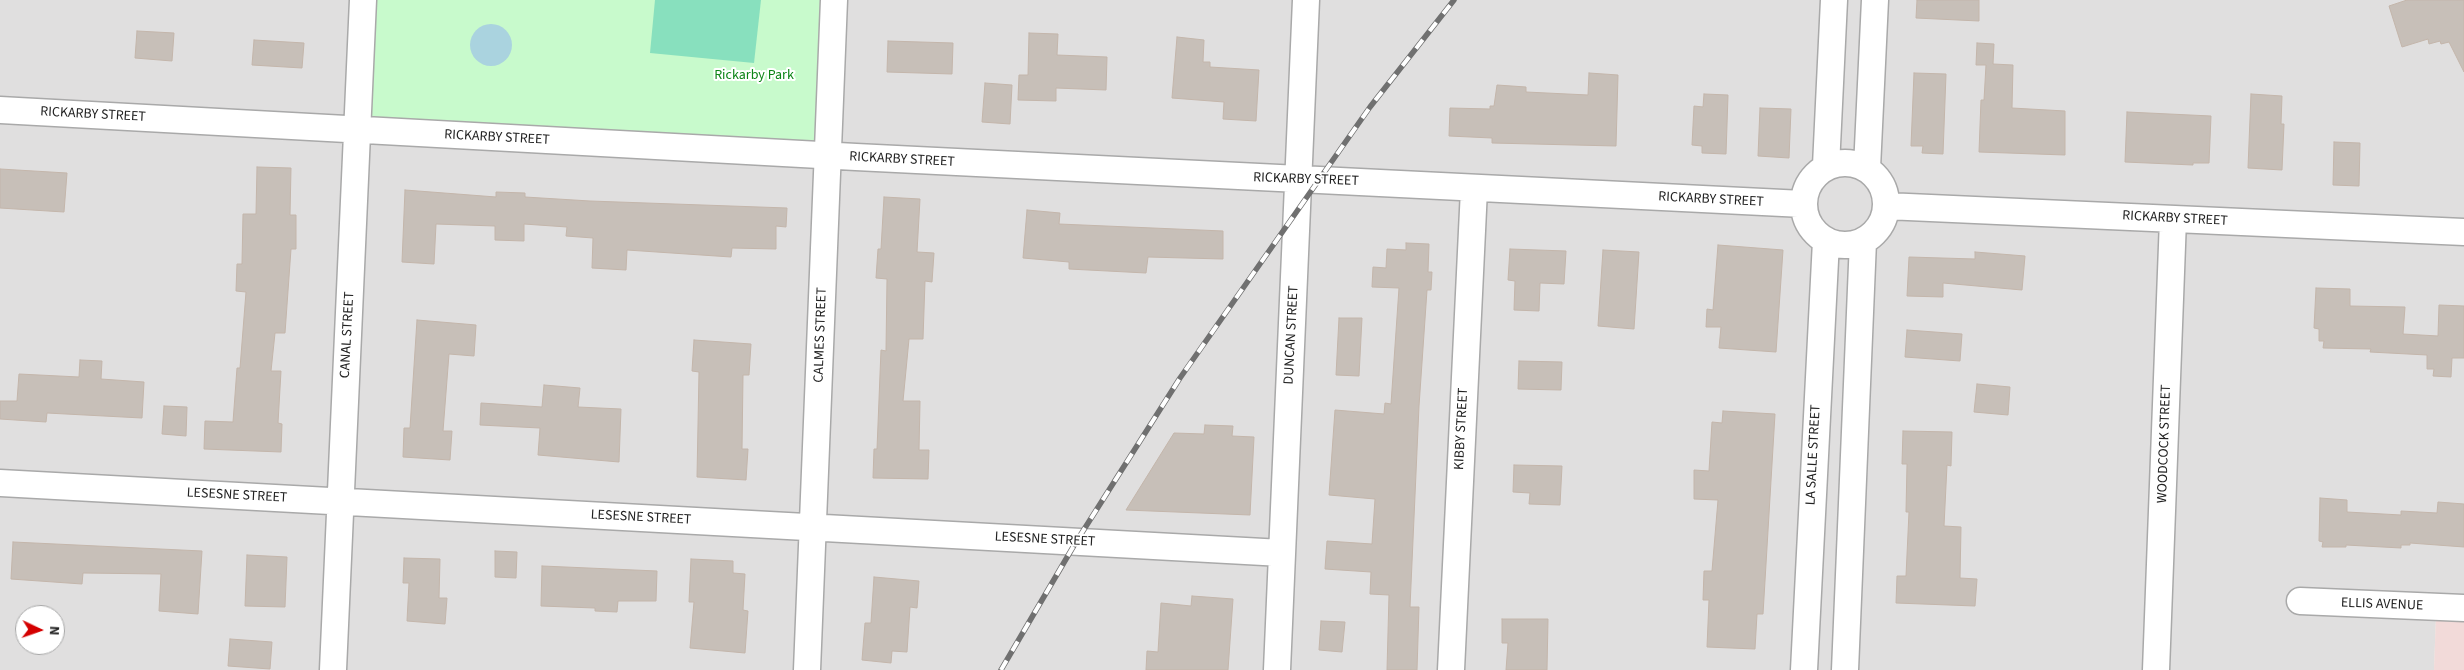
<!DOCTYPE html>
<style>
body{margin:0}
#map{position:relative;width:2464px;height:670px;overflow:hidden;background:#f2efe9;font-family:"Source Sans 3",sans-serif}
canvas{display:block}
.north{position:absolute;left:15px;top:605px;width:50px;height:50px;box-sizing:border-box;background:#fff;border:1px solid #a7a7a7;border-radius:50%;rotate:93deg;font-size:14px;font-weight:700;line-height:20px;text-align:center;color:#222}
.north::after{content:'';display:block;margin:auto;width:18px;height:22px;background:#d40000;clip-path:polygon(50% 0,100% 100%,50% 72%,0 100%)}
</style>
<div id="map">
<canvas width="2464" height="670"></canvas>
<div class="north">N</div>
</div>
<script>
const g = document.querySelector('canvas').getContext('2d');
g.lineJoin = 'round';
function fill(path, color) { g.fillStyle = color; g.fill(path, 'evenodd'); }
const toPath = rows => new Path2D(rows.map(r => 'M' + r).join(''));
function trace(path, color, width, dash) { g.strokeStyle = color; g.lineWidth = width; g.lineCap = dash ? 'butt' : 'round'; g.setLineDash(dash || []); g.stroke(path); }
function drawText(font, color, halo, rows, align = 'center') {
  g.font = font + ' "Source Sans 3",sans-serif'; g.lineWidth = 4; g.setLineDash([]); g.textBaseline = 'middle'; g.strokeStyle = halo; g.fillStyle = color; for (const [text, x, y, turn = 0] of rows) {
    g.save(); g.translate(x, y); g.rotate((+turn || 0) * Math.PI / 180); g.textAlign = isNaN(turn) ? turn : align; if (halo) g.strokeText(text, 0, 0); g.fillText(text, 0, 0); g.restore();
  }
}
const residential = toPath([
 [0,0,2464,0,2464,616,2436,616,2434,670,0,670],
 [25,615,55,615,55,645,25,645]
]);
const commercial = toPath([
 [2436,615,2464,616,2464,670,2434,670]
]);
const park = toPath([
 [363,0,834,0,827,156,357,130]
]);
const pitch = toPath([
 [655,0,761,0,754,63,650,53]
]);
const water = toPath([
 '470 45a21 21 0 1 1 42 0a21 21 0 1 1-42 0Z'
]);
const building = toPath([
 [1917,0,1979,0,1979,21,1916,18,1917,0],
 [2407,0,2464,0,2464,72,2449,42,2441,44,2440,41,2429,44,2428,39,2402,47,2389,6,2407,0],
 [137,31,174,33,172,61,135,58,137,31],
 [1029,33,1058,34,1057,55,1107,57,1106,90,1056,88,1056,101,1018,100,1019,75,1028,75,1029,33],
 [1177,37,1204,40,1203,62,1210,62,1210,67,1259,70,1256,121,1223,119,1224,102,1172,98,1177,37],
 [254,40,304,43,302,68,252,65,254,40],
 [888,41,953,43,952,74,887,72,888,41],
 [1977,43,1994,44,1993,64,2013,65,2012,108,2065,111,2065,155,1979,152,1981,100,1984,100,1986,65,1976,65,1977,43],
 [1589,73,1618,75,1616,146,1492,143,1492,138,1449,136,1450,108,1490,109,1490,106,1494,106,1497,85,1526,87,1526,92,1588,95,1589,73],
 [1914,73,1946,74,1943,154,1922,153,1923,146,1911,146,1914,73],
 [985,83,1012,85,1010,124,982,122,985,83],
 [1704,94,1728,95,1726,154,1702,153,1702,146,1692,145,1694,106,1703,107,1704,94],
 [2251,94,2282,96,2281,124,2284,124,2282,170,2248,168,2251,94],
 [1760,108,1791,109,1789,158,1758,156,1760,108],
 [2127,112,2211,116,2209,163,2193,163,2193,165,2125,162,2127,112],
 [2334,142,2360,143,2359,186,2333,185,2334,142],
 [257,167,291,168,290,215,296,215,296,249,291,249,285,333,275,333,271,371,281,371,278,423,282,424,281,452,204,449,205,421,233,422,237,368,240,368,246,292,236,291,237,264,242,264,243,214,256,214,257,167],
 [0,169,67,173,64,212,0,208,0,169],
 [405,190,496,197,496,192,525,193,525,197,590,201,787,208,786,227,776,226,776,249,732,248,731,257,627,250,626,270,592,268,593,238,566,236,567,227,524,224,524,241,495,240,495,226,436,224,434,264,402,262,405,190],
 [884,197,920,199,917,252,934,253,932,282,925,281,923,339,909,339,903,401,920,401,919,450,929,450,928,479,873,478,874,449,877,449,881,350,886,351,887,279,876,278,878,249,881,249,884,197],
 [1027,210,1060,213,1059,224,1223,231,1223,259,1148,257,1146,273,1069,269,1069,262,1023,258,1027,210],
 [1406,243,1429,244,1428,272,1432,272,1431,290,1427,290,1419,406,1410,607,1419,607,1417,670,1387,670,1389,595,1370,594,1371,572,1325,569,1327,541,1372,544,1375,499,1329,495,1335,410,1384,414,1385,403,1391,404,1399,288,1372,287,1373,267,1386,268,1387,249,1406,250,1406,243],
 [1718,245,1783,250,1776,352,1719,348,1721,327,1706,327,1707,309,1713,310,1718,245],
 [1510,249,1566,251,1564,284,1540,283,1539,311,1514,310,1515,281,1508,280,1510,249],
 [1603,250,1639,252,1634,329,1598,326,1603,250],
 [1975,252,2025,256,2022,290,1943,283,1943,297,1907,296,1909,257,1975,259,1975,252],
 [2316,288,2350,289,2350,306,2405,307,2403,334,2438,336,2439,305,2464,306,2464,358,2452,358,2451,377,2433,376,2434,369,2427,369,2427,355,2370,352,2371,349,2323,348,2324,341,2319,341,2319,329,2314,328,2316,288],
 [1339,318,1362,318,1359,376,1336,375,1339,318],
 [417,320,476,325,474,356,449,354,443,431,452,431,450,460,403,457,404,428,410,428,417,320],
 [1907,330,1962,334,1960,361,1905,357,1907,330],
 [694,340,751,344,749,375,743,375,742,449,748,449,746,480,697,477,699,372,692,371,694,340],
 [80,360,102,361,101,379,144,382,142,418,47,413,46,422,0,419,0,401,17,401,19,374,79,377,80,360],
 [1519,361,1562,362,1561,390,1518,389,1519,361],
 [1977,384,2010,387,2008,415,1974,412,1977,384],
 [544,385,580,388,578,407,621,409,619,462,538,455,540,428,480,425,481,403,542,407,544,385],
 [164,406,187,407,186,436,162,434,164,406],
 [1723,411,1775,414,1763,614,1757,614,1755,649,1707,647,1709,600,1703,600,1704,571,1712,571,1718,500,1694,499,1694,470,1709,471,1712,422,1722,423,1723,411],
 [1205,425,1233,426,1232,436,1254,437,1250,515,1126,510,1174,433,1204,434,1205,425],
 [1903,431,1952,432,1951,466,1947,465,1944,526,1961,527,1960,578,1977,579,1975,606,1896,603,1897,576,1906,576,1909,512,1906,512,1907,464,1902,464,1903,431],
 [1514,465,1562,466,1560,505,1529,504,1530,493,1513,492,1514,465],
 [2320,498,2347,500,2347,512,2401,515,2401,511,2437,513,2438,502,2464,504,2464,547,2410,543,2410,545,2401,545,2401,548,2346,545,2346,547,2322,547,2323,542,2319,541,2320,498],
 [13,542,202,551,198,614,159,611,161,574,83,573,82,584,11,579,13,542],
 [495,551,517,552,516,578,495,577,495,551],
 [247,555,287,557,285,607,245,606,247,555],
 [404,558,440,559,439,598,447,598,445,624,407,621,409,583,403,583,404,558],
 [691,559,733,561,733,573,745,574,743,610,748,611,745,653,690,648,694,602,689,602,691,559],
 [542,566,657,571,656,601,618,601,617,612,595,611,595,608,541,606,542,566],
 [874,577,919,581,917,608,910,607,907,652,892,651,891,663,862,660,865,623,871,623,874,577],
 [1192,596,1233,599,1228,670,1146,670,1147,651,1158,652,1161,603,1191,606,1192,596],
 [1502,619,1548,619,1547,670,1506,670,1508,643,1502,643,1502,619],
 [1321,621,1345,622,1342,652,1319,650,1321,621],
 [230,639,272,642,270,669,228,666,230,639]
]);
const minor = toPath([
 [0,110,856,157,1803,204],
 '1804 204a41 41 0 1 1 82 0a41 41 0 1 1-82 0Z',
 [1826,166,1834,0],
 [1867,168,1875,0],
 [1886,206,2464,232],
 [0,483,1282,553],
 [2300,601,2464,608],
 [333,670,363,0],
 [807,670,834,0],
 [1277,670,1306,0],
 [1451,670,1474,189],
 [1804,670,1826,241],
 [1845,670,1863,241],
 [2156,670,2173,219]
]);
const rail = toPath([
 [1001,670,1076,542,1180,378,1370,107,1454,0]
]);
const parkNames = [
 ["Rickarby Park",754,76]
];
const streetNames = [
 ["RICKARBY STREET",93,115,3],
 ["RICKARBY STREET",497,138,3],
 ["RICKARBY STREET",902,160,3],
 ["RICKARBY STREET",1306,180,2],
 ["RICKARBY STREET",1711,200,3],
 ["RICKARBY STREET",2175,219,3],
 ["CANAL STREET",348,335,-87],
 ["CALMES STREET",821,335,-88],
 ["DUNCAN STREET",1292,335,-87],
 ["KIBBY STREET",1462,429,-87],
 ["WOODCOCK STREET",2165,444,-88],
 ["LA SALLE STREET",1814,455,-87],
 ["LESESNE STREET",237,496,3],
 ["LESESNE STREET",641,518,3],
 ["LESESNE STREET",1045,540,3],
 ["ELLIS AVENUE",2382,605,2]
];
fill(residential, '#e0dfdf');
fill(commercial, '#f2dad9');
fill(park, '#c8facc');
fill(pitch, '#88e0be');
fill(water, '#aad3df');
fill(building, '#c7bfb8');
trace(building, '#c4b6ab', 1);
trace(minor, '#a9a9a9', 29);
trace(minor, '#fff', 26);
trace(rail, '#707070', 5.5);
trace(rail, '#fff', 4, [11]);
drawText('14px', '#0c8416', '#fff', parkNames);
drawText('14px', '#222', '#fff', streetNames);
</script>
